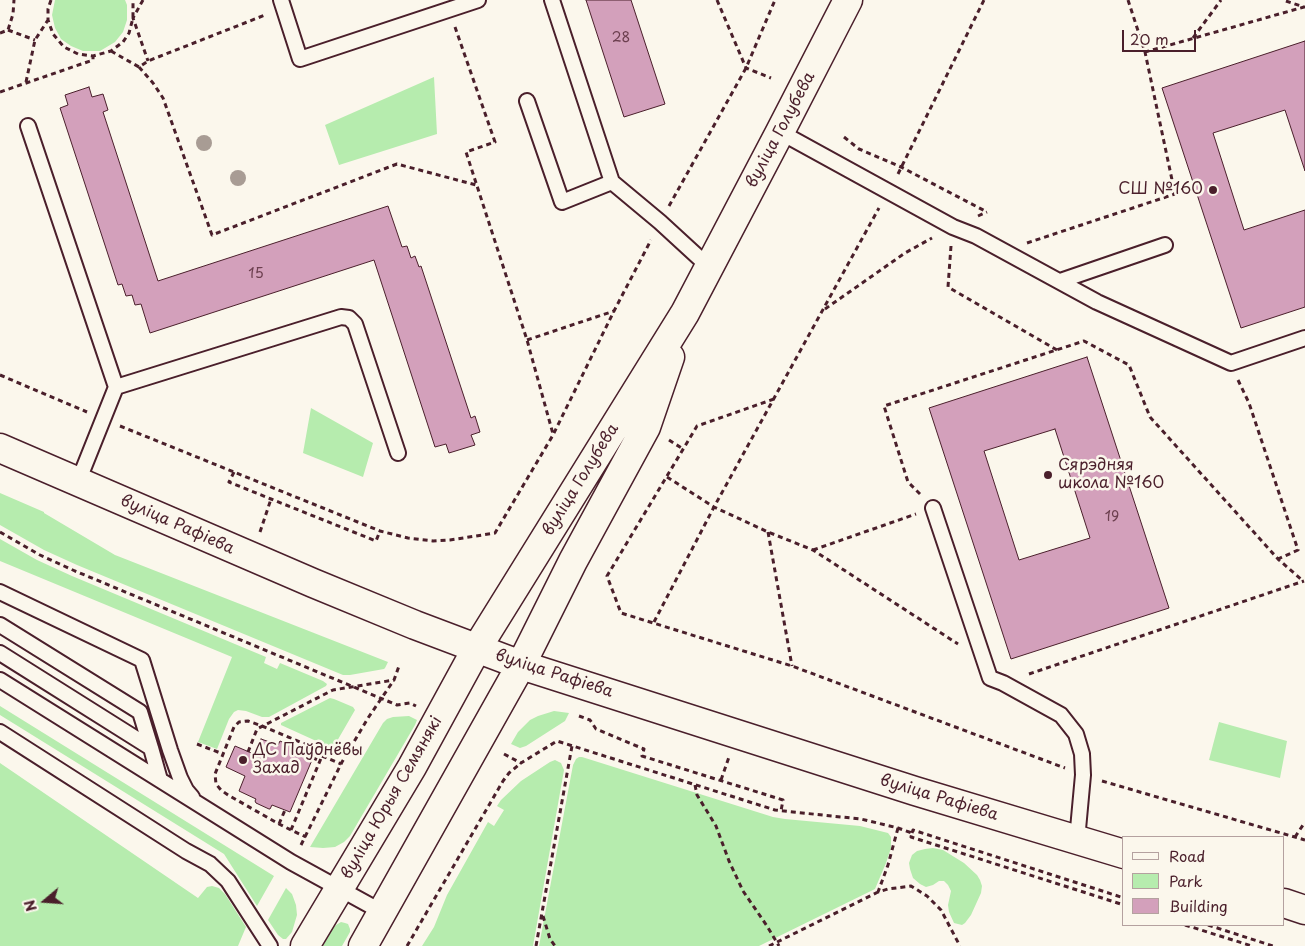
<!DOCTYPE html>
<meta charset="utf-8">
<style>
body{margin:0}
#map{position:relative;width:1305px;height:946px;overflow:hidden;background:#fbf7ec;font-family:"Playpen Sans",sans-serif}
canvas{display:block}
.legend{position:absolute;left:1122px;top:836px;width:162px;height:90px;box-sizing:border-box;background:#fbf7ec;border:1px solid #b4a19f;margin:0;padding:6px 9px;list-style:none;font-size:15px;color:#4a1f2b}
.legend li{display:flex;align-items:center;gap:10px;height:25px}
.legend b{width:25px;border:1px solid #b4a19f}
.north{position:absolute;left:20px;top:876px;width:50px;height:50px;-webkit-text-stroke:4px #fbf7ec;paint-order:stroke;rotate:252deg;font-size:14px;font-weight:700;line-height:20px;text-align:center;color:#4a1f2b}
.north::after{content:'';display:block;margin:auto;width:18px;height:22px;background:#4a1f2b;clip-path:polygon(50% 0,100% 100%,50% 72%,0 100%)}
.scale{position:absolute;left:1122px;top:30px;width:74px;height:22px;box-sizing:border-box;border:2px solid #4a1f2b;border-top:0;padding-left:6px;font-size:15px;line-height:18px;white-space:nowrap;color:#4a1f2b;-webkit-text-stroke:4px #fbf7ec;paint-order:stroke}
</style>
<div id="map">
<canvas width="1305" height="946"></canvas>
<ul class="legend">
<li><b style="height:6px;background:#fbf7ec"></b>Road</li>
<li><b style="height:14px;background:#b6ecae"></b>Park</li>
<li><b style="height:14px;background:#d3a0bb"></b>Building</li>
</ul>
<div class="north">N</div>
<div class="scale">20 m</div>
</div>
<script>
const g = document.querySelector('canvas').getContext('2d');
g.lineJoin = 'round';
function fill(path, color) { g.fillStyle = color; g.fill(path, 'evenodd'); }
const toPath = rows => new Path2D(rows.map(r => 'M' + r).join(''));
function trace(path, color, width, dash) { g.strokeStyle = color; g.lineWidth = width; g.lineCap = dash ? 'butt' : 'round'; g.setLineDash(dash || []); g.stroke(path); }
function drawText(font, color, halo, rows, align = 'center') {
  g.font = font + ' "Playpen Sans",sans-serif'; g.lineWidth = 5; g.setLineDash([]); g.textBaseline = 'middle'; g.strokeStyle = halo; g.fillStyle = color; for (const [text, x, y, turn = 0] of rows) {
    g.save(); g.translate(x, y); g.rotate((+turn || 0) * Math.PI / 180); g.textAlign = isNaN(turn) ? turn : align; if (halo) g.strokeText(text, 0, 0); g.fillText(text, 0, 0); g.restore();
  }
}
const green = toPath([
 [55,0,125,0,127,5,127,20,123,32,115,42,100,51,83,51,71,46,61,39,55,28,52,15],
 [434,77,437,134,339,165,325,125],
 [311,408,373,443,363,477,303,453],
 [0,493,44,512,44,513,115,555,388,662,385,668,384,669,350,675,343,675,77,565,44,550,0,525],
 [0,539,37,560,72,576,266,657,264,663,277,669,280,663,323,681,327,684,326,686,269,717,262,717,246,711,238,710,234,712,229,719,217,749,198,742,232,657,0,561],
 [330,698,334,699,353,707,355,710,329,755,327,747,325,745,281,725,281,723],
 [0,706,274,876,257,906,224,854,0,715],
 [554,711,569,713,565,721,526,746,520,748,511,744,518,732,530,720,538,716],
 [409,716,417,720,415,725,350,836,344,842,335,847,323,848,310,847,383,723,387,719,393,717],
 [1219,722,1287,741,1280,778,1209,760],
 [579,757,582,757,773,817,785,819,860,826,888,833,891,837,891,848,886,863,875,889,759,946,539,946,573,765,576,759],
 [555,760,561,763,564,770,533,946,422,946,434,927,447,895,488,822,494,826,504,810,497,806,501,800,521,781,550,762],
 [0,763,198,898,207,887,212,886,219,888,225,894,246,927,238,946,0,946],
 [933,848,943,850,964,863,977,875,980,880,982,886,981,893,971,915,965,923,962,925,954,923,949,912,948,905,951,891,948,885,944,881,939,881,933,885,926,887,920,884,913,878,910,869,909,863,912,855,917,851,925,849],
 [286,888,292,894,296,905,297,915,292,932,286,939,283,939,278,935,268,920],
 [341,922,345,923,348,924,350,929,350,932,342,946,323,946,333,928,336,925]
]);
const building = toPath([
 [586,0,631,0,665,104,624,117,586,0],
 [1305,41,1305,171,1285,110,1213,133,1244,230,1305,210,1305,307,1241,328,1162,88,1305,41],
 [89,87,92,97,103,94,108,110,103,112,158,281,388,206,402,247,407,246,411,258,415,256,419,267,421,266,471,418,475,416,480,432,471,435,475,445,449,453,446,444,435,447,374,260,150,333,141,304,135,305,132,295,126,296,122,284,118,285,60,108,68,105,65,95,89,87],
 [1087,357,1169,608,1011,659,929,408,1087,357],
 [1055,429,1090,538,1019,560,984,451,1055,429],
 [261,739,278,745,280,741,294,747,294,752,312,760,290,812,272,805,270,809,269,809,256,803,255,801,256,799,239,791,245,776,226,767,235,746,254,754,261,739]
]);
const path = toPath([
 [51,0,48,9,48,20,53,34,64,47,78,54,93,56,111,51,123,42,129,33,133,18,133,3,131,0],
 [143,0,133,18,148,61],
 [717,0,746,68,771,78],
 [1128,0,1145,52,1304,7,1283,0],
 [455,27,495,142,466,152,527,340,553,434],
 [8,30,35,40],
 [0,33,8,30,13,14,14,0],
 [1193,38,1221,0],
 [111,51,139,67,148,61,265,15],
 [139,67,153,83,163,98,212,235,397,164,476,185],
 [26,82,35,40,48,20],
 [0,92,93,60,93,56],
 [844,137,859,149,901,167,987,212],
 [898,174,984,0],
 [669,206,746,68,775,0],
 [978,216,987,212],
 [1027,243,1175,194,1145,52],
 [951,246,948,287,1057,350],
 [825,309,905,253,932,238],
 [527,340,614,311],
 [0,375,87,412],
 [1238,380,1249,403,1298,550,1278,559],
 [774,399,697,426,607,576,621,613,792,666,1065,768],
 [120,426,380,531,408,538,433,541,450,540,495,533,553,435,614,311,651,240],
 [669,440,683,449],
 [234,472,229,482,271,499,376,541,380,531],
 [667,477,714,507,768,532,813,550,958,644],
 [920,494,908,482,884,406,1084,341,1129,365,1150,417,1278,559,1303,581],
 [0,532,40,555,75,571,397,705,410,703,416,706],
 [260,532,271,499],
 [768,532,792,666],
 [813,550,916,514],
 [654,622,714,507,879,208],
 [1029,674,1304,581],
 [579,716,590,720,596,729,644,749,642,756,783,800,781,811],
 [197,744,223,754],
 [248,752,257,729,323,695,333,690,394,680],
 [297,753,298,751,320,761],
 [504,754,521,763,557,741,775,810,793,812,861,819,898,828,912,833,911,837,1124,905],
 [322,756,341,764],
 [721,780,729,757],
 [1102,781,1305,840],
 [695,785,697,795,716,826,729,861,743,891,767,926,779,946],
 [279,824,285,810],
 [898,828,888,865,878,892,888,889,911,886,927,896,941,910,960,946],
 [291,830,322,756,321,753,319,750,262,726,248,721,239,722,234,727,215,774,216,784,221,790,228,795,279,824,291,830,306,837],
 [912,833,913,830,1124,898],
 [1295,837,1305,822],
 [301,845,342,762,368,718,394,680,399,666],
 [543,916,550,939,555,946],
 [1185,925,1252,946],
 [1208,925,1273,946],
 [407,946,503,781,509,773,521,763],
 [536,946,572,746],
 [769,946,878,892]
]);
const service = toPath([
 [281,0,300,59,478,0],
 [552,0,612,182,660,222,709,267],
 [527,101,562,202,612,182],
 [28,126,116,387,341,317,349,318,355,324,398,453],
 [780,132,953,227,976,236,1097,302,1231,363,1305,338],
 [1060,281,1165,245],
 [78,482,116,387],
 [933,508,990,678,1003,683,1061,715,1076,734,1082,754,1083,775,1077,840],
 [0,592,142,660,170,750,180,778,186,790,192,797],
 [0,625,140,712,151,748],
 [0,653,151,748,160,780],
 [0,680,291,862,382,912],
 [0,732,186,851,210,864,228,881,270,946]
]);
const secondary = toPath([
 [0,448,313,583,415,625,521,665,915,791,1124,854],
 [1284,903,1305,910],
 [305,946,412,767,477,648,685,313,780,132,848,0],
 [363,946,521,665,573,561,646,427,670,357]
]);
const trees = [
 [204,143],
 [238,178]
];
const markers = [
 [1213,190,5,"#4a1f2b"],
 [1048,475,5,"#4a1f2b"],
 [243,760,5,"#4a1f2b"]
];
const numberNames = [
 ["28",621,38],
 ["15",256,274],
 ["19",1112,517]
];
const streetNames = [
 ["вуліца Голубева",781,130,-62],
 ["вуліца Голубева",581,480,-58],
 ["вуліца Рафіева",177,525,24],
 ["вуліца Рафіева",554,674,18],
 ["вуліца Юрыя Семянякі",392,798,-60],
 ["вуліца Рафіева",939,798,17]
];
const poiNames = [
 ["СШ №160",1203,190,"right"],
 ["Сярэдняя",1058,466],
 ["школа №160",1058,484],
 ["ДС Паўднёвы",253,751],
 ["Захад",253,769]
];
fill(green, '#b6ecae');
fill(building, '#d3a0bb');
trace(building, '#4a1f2b', 1);
trace(service, '#4a1f2b', 18);
trace(secondary, '#4a1f2b', 31);
trace(path, '#4a1f2b', 3, [5, 4]);
trace(service, '#fbf7ec', 14);
trace(secondary, '#fbf7ec', 28);
g.fillStyle = '#a89c94';
for (const [x, y] of trees) { g.beginPath(); g.arc(x, y, 8, 0, 2 * Math.PI); g.fill(); }
for (const [x, y, r, color] of markers) { const dot = new Path2D(); dot.arc(x, y, r, 0, 2 * Math.PI); g.fillStyle = color; g.fill(dot); trace(dot, '#fbf7ec', 2); }
drawText('14px', '#6c3f4f', null, numberNames);
drawText('16px', '#4a1f2b', '#fbf7ec', streetNames);
drawText('16px', '#4a1f2b', '#fbf7ec', poiNames, 'left');
</script>
